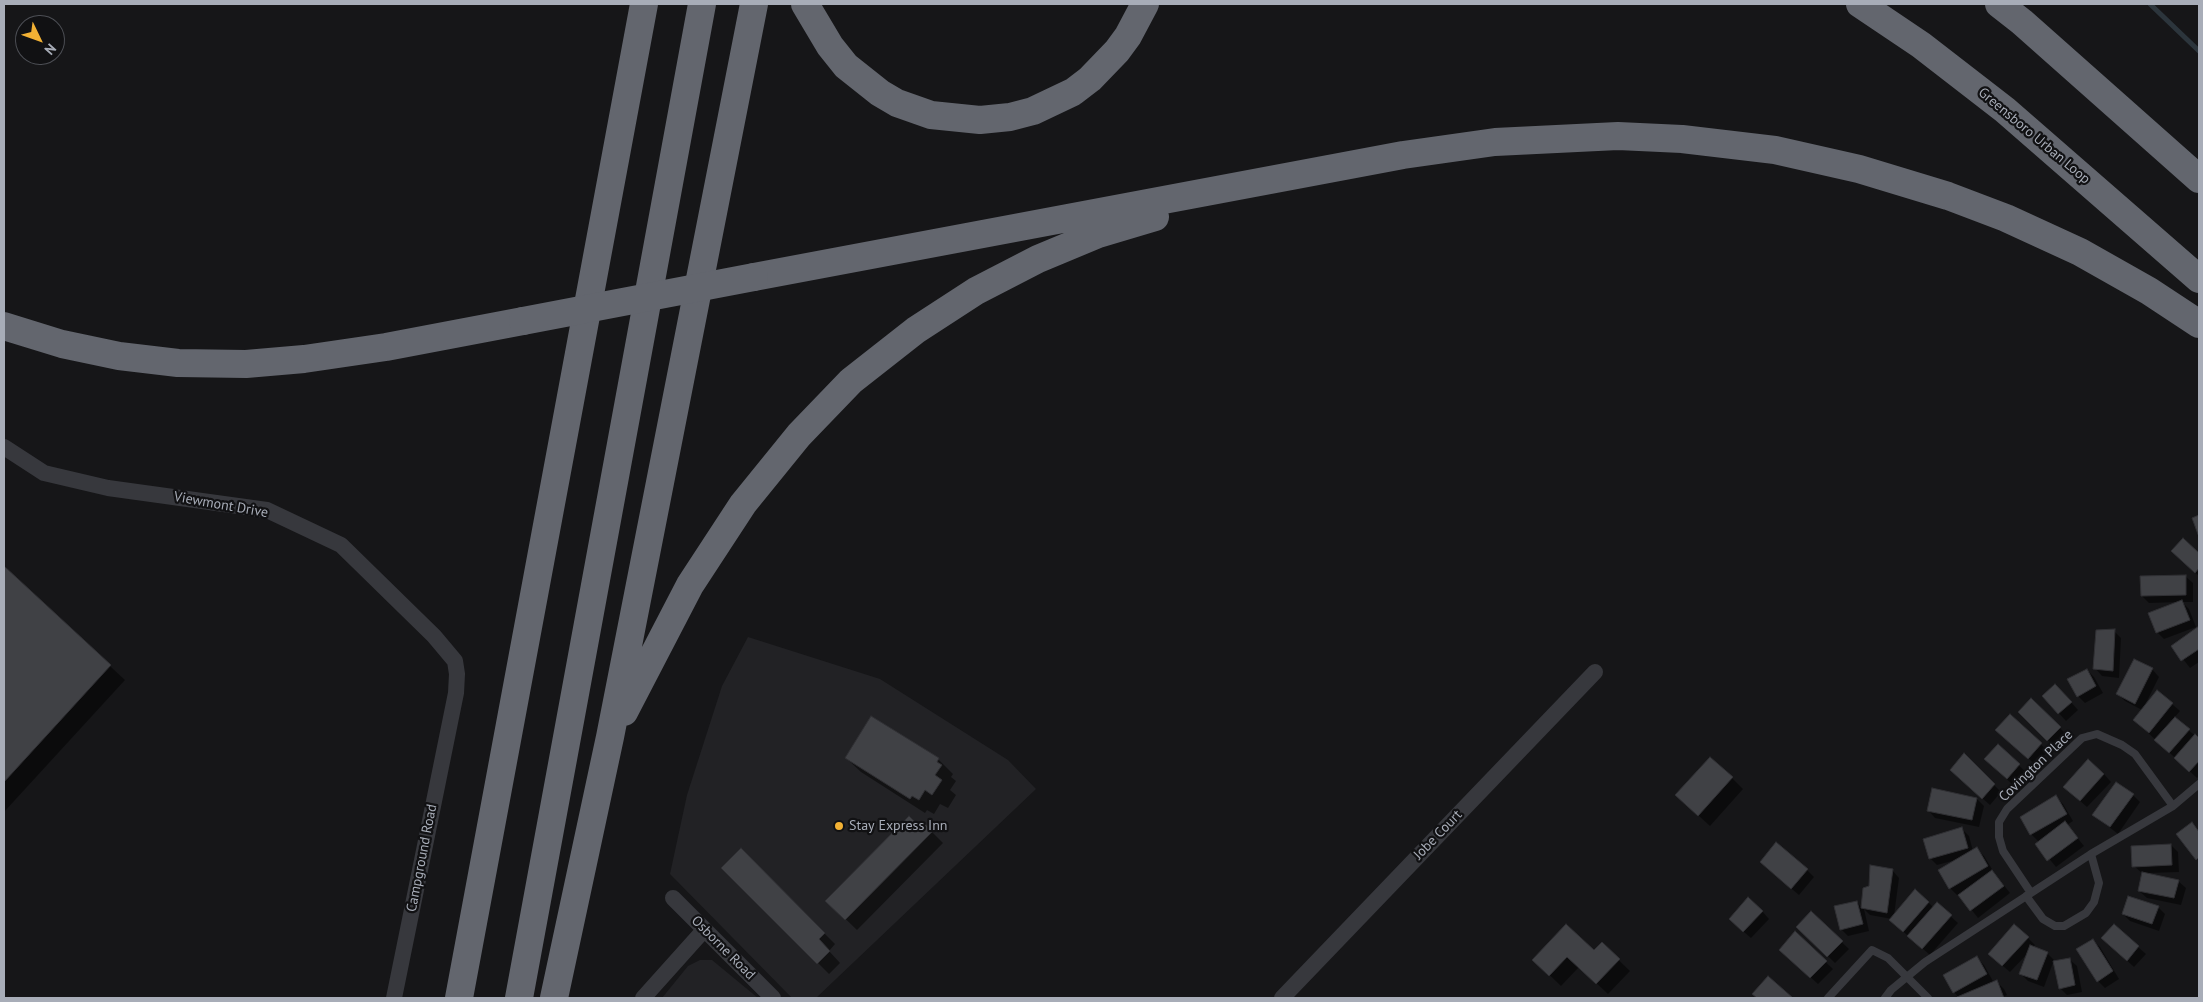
<!DOCTYPE html>
<style>
body{margin:0}
#map{position:relative;width:2203px;height:1002px;overflow:hidden;background:#161618;font-family:"PT Sans",sans-serif}
canvas{display:block}
.frame{position:absolute;inset:0;border:5px solid #a8adb8;pointer-events:none}
.north{position:absolute;left:15px;top:15px;width:50px;height:50px;box-sizing:border-box;background:#111113;border:1px solid #4d4f55;border-radius:50%;rotate:132deg;font-size:14px;font-weight:700;line-height:20px;text-align:center;color:#a8adb8}
.north::after{content:'';display:block;margin:auto;width:18px;height:22px;background:#f2b134;clip-path:polygon(50% 0,100% 100%,50% 72%,0 100%)}
</style>
<div id="map">
<canvas width="2203" height="1002"></canvas>
<div class="frame"></div>
<div class="north">N</div>
</div>
<script>
const g = document.querySelector('canvas').getContext('2d');
g.lineJoin = 'round';
function fill(path, color) { g.fillStyle = color; g.fill(path, 'evenodd'); }
const toPath = rows => new Path2D(rows.map(r => 'M' + r).join(''));
function trace(path, color, width, dash) { g.strokeStyle = color; g.lineWidth = width; g.lineCap = dash ? 'butt' : 'round'; g.setLineDash(dash || []); g.stroke(path); }
function drawText(font, color, halo, rows, align = 'center') {
  g.font = font + ' "PT Sans",sans-serif'; g.lineWidth = 4.5; g.setLineDash([]); g.textBaseline = 'middle'; g.strokeStyle = halo; g.fillStyle = color; for (const [text, x, y, turn = 0] of rows) {
    g.save(); g.translate(x, y); g.rotate((+turn || 0) * Math.PI / 180); g.textAlign = isNaN(turn) ? turn : align; if (halo) g.strokeText(text, 0, 0); g.fillText(text, 0, 0); g.restore();
  }
}
const built = toPath([
 [748,637,880,679,1008,760,1036,789,816,998,792,998,670,874,687,795,722,686],
 [700,960,712,960,758,998,662,998,688,966]
]);
const shadow = toPath([
 [2183,539,2199,554,2199,576,2179,558],
 [4,568,125,680,4,812],
 [2185,576,2193,583,2193,602,2182,602,2189,609,2196,627,2164,639,2157,632,2181,602,2149,603,2142,596],
 [2199,628,2199,662,2190,668,2173,646],
 [2114,631,2121,638,2119,678,2102,676,2095,668],
 [2152,669,2159,677,2145,705,2157,691,2180,711,2174,718,2199,739,2199,776,2197,778,2134,720,2142,710,2125,701,2118,694],
 [2087,670,2094,677,2103,693,2085,703,2078,696],
 [2062,692,2078,710,2066,721,2043,696],
 [2031,700,2067,735,2055,747,2019,712],
 [2010,716,2048,751,2036,765,2004,737],
 [1998,746,2026,772,2014,786,1993,766],
 [1964,755,2001,792,1990,805,1958,777],
 [846,758,938,759,953,774,951,777,956,781,950,790,956,795,948,808,940,804,934,814,927,810,925,813,861,772],
 [2104,774,2111,782,2087,807,2072,794],
 [1732,778,1743,789,1710,826,1688,806],
 [2133,795,2140,802,2118,834,2094,815],
 [2056,797,2063,804,2073,821,2067,825,2084,846,2056,867,2037,844,2039,842,2031,834,2021,817],
 [1977,799,1984,806,1979,827,1935,818,1928,810],
 [923,823,943,843,857,930,827,901],
 [1962,829,1969,836,1973,851,1977,849,1984,856,1995,874,2010,893,1978,918,1959,894,1957,895,1950,888,1956,860,1937,865,1930,858],
 [2171,845,2178,852,2179,872,2148,873,2178,881,2186,888,2181,905,2147,898,2139,891,2143,874,2134,866],
 [741,850,835,944,829,951,840,963,829,974,723,868],
 [1768,869,1807,870,1814,877,1799,895],
 [1892,870,1899,878,1894,916,1928,902,1934,908,1937,904,1958,923,1930,955,1898,927,1892,919,1870,915,1864,909,1869,931,1848,936,1841,929,1857,902,1862,908,1870,887],
 [2158,907,2165,914,2159,931,2130,921,2123,914],
 [1762,911,1769,919,1751,938,1737,926],
 [1811,913,1849,949,1835,963,1798,927],
 [2114,926,2146,954,2134,967,2110,945],
 [1795,933,1833,969,1818,984,1788,957],
 [2028,938,2035,945,2032,948,2047,953,2054,960,2044,987,2028,981,2021,974,2029,952,2010,972,1997,961],
 [2092,940,2100,947,2119,979,2105,988,2098,981],
 [1602,944,1630,971,1608,994,1579,967,1561,986,1534,960,1594,952],
 [1977,958,1984,965,1994,983,1997,982,2004,989,2007,995,2000,998,1959,998,1954,992],
 [2069,959,2077,966,2082,992,2067,995,2060,988]
]);
const stream = toPath([
 [2150,4,2199,51]
]);
const building = toPath([
 [2199,515,2199,537,2192,518,2199,515],
 [2183,538,2199,553,2199,568,2195,573,2171,551,2183,538],
 [4,566,111,665,4,782,4,566],
 [2186,575,2186,595,2141,596,2140,576,2186,575],
 [2182,600,2190,620,2156,633,2148,613,2182,600],
 [2199,626,2199,649,2181,661,2171,646,2199,626],
 [2115,629,2113,671,2093,669,2096,630,2115,629],
 [2134,659,2153,668,2135,704,2116,694,2134,659],
 [2087,669,2096,686,2077,697,2067,679,2087,669],
 [2055,684,2072,702,2058,714,2042,696,2055,684],
 [2157,690,2173,703,2149,733,2133,720,2157,690],
 [2031,698,2061,727,2047,741,2018,712,2031,698],
 [2010,714,2042,743,2028,759,1995,730,2010,714],
 [871,716,939,758,937,762,942,765,935,775,942,780,932,795,925,790,919,800,912,796,910,799,845,758,871,716],
 [2175,717,2190,729,2169,753,2154,740,2175,717],
 [2195,734,2199,738,2199,761,2189,772,2174,758,2195,734],
 [1998,744,2020,764,2007,779,1984,759,1998,744],
 [1964,753,1995,784,1982,799,1950,770,1964,753],
 [1710,757,1733,777,1698,816,1675,795,1710,757],
 [2088,759,2104,774,2080,801,2063,787,2088,759],
 [2116,782,2134,794,2110,827,2092,815,2116,782],
 [1932,788,1977,798,1972,820,1927,811,1932,788],
 [2056,795,2067,814,2030,835,2020,817,2056,795],
 [909,816,919,826,923,822,933,831,845,920,825,901,909,816],
 [2065,821,2078,838,2047,861,2035,844,2065,821],
 [2192,822,2199,832,2199,857,2196,860,2176,834,2192,822],
 [1962,827,1968,848,1929,859,1923,839,1962,827],
 [1776,842,1808,869,1791,889,1760,862,1776,842],
 [2171,844,2172,865,2132,867,2131,846,2171,844],
 [1977,847,1988,866,1949,889,1938,870,1977,847],
 [741,848,825,933,819,939,830,951,817,964,721,868,741,848],
 [1870,865,1893,869,1887,913,1861,908,1863,888,1869,886,1870,865],
 [1992,870,2004,886,1970,911,1958,895,1992,870],
 [2142,872,2179,880,2174,898,2138,891,2142,872],
 [1915,889,1929,902,1903,932,1889,920,1915,889],
 [2128,896,2159,906,2152,924,2122,914,2128,896],
 [1748,897,1763,911,1743,932,1729,919,1748,897],
 [1857,901,1863,924,1840,930,1834,906,1857,901],
 [1937,902,1952,915,1922,949,1907,936,1937,902],
 [1811,911,1843,941,1827,957,1796,927,1811,911],
 [1566,924,1594,950,1602,942,1620,959,1596,984,1567,957,1549,976,1532,960,1566,924],
 [2014,924,2029,937,2002,966,1988,954,2014,924],
 [2114,924,2139,946,2127,961,2101,938,2114,924],
 [1795,931,1827,961,1810,978,1779,950,1795,931],
 [2093,939,2113,971,2097,982,2076,949,2093,939],
 [2030,945,2048,952,2037,980,2019,974,2030,945],
 [1977,956,1987,974,1953,993,1943,975,1977,956],
 [2070,958,2075,985,2059,989,2053,961,2070,958],
 [1768,976,1793,998,1757,998,1752,994,1768,976],
 [1997,980,2004,998,1958,998,1957,997,1997,980]
]);
const lane = toPath([
 [2031,893,2003,851,1999,837,1999,822,2007,809,2082,738,2097,734,2122,745,2135,754,2173,806],
 [2026,896,2043,919,2055,926,2064,926,2086,913,2094,902,2099,883,2091,854],
 [1828,998,1872,950,1888,958,1928,998],
 [1885,998,1891,990,1925,962,2091,854,2173,806,2199,784]
]);
const street = toPath([
 [4,447,44,473,108,488,267,510,341,545,434,636,455,661,457,674,456,693,394,998],
 [673,898,773,998],
 [643,998,704,930],
 [1282,998,1595,672]
]);
const highway = toPath([
 [805,4,830,46,846,66,880,93,897,103,931,115,980,120,1010,117,1033,111,1073,92,1090,79,1117,51,1128,36,1145,4],
 [1860,4,1921,45,2005,110,2199,279],
 [1999,4,2022,22,2199,179],
 [754,277,1403,155,1495,142,1618,136,1682,139,1775,150,1859,169,1948,196,2006,218,2080,252,2149,291,2199,324],
 [4,326,62,344,119,356,178,363,246,364,304,359,386,347,523,321],
 [624,712,690,585,743,504,799,435,851,381,916,330,976,291,1038,259,1098,234,1155,217],
 [459,998,644,4],
 [519,998,702,4],
 [554,998,610,737,754,4]
]);
const highwayBridge = toPath([
 [523,321,754,277]
]);
const markers = [
 [839,826,5,"#f2b134"]
];
const streetNames = [
 ["Greensboro Urban Loop",2034,136,40],
 ["Viewmont Drive",221,505,10],
 ["Covington Place",2036,766,-44],
 ["Jobe Court",1438,835,-46],
 ["Campground Road",422,858,-79],
 ["Osborne Road",723,948,45]
];
const poiNames = [
 ["Stay Express Inn",849,826]
];
fill(built, '#222225');
fill(shadow, '#0007');
trace(stream, '#2c353c', 5);
fill(building, '#404145');
trace(building, '#303034', 1);
trace(lane, '#37383d', 8);
trace(street, '#37383d', 16);
trace(highway, '#63666e', 28);
trace(highwayBridge, '#63666e', 28);
for (const [x, y, r, color] of markers) { const dot = new Path2D(); dot.arc(x, y, r, 0, 2 * Math.PI); g.fillStyle = color; g.fill(dot); trace(dot, '#111113', 2); }
drawText('14px', '#a8adb8', '#111113', streetNames);
drawText('14px', '#a8adb8', '#111113', poiNames, 'left');
</script>
